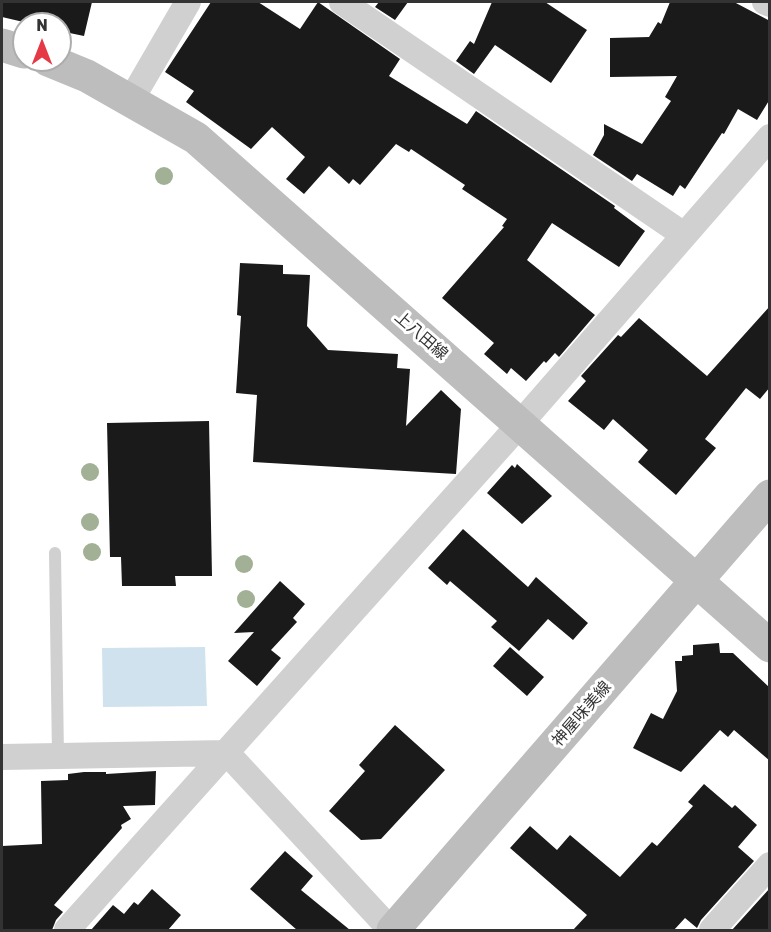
<!DOCTYPE html>
<meta charset="utf-8">
<style>
body{margin:0}
#map{position:relative;width:771px;height:932px;overflow:hidden;background:#fff;font-family:Rubik,sans-serif}
canvas{display:block}
.frame{position:absolute;inset:0;border:3px solid #333;pointer-events:none}
.north{position:absolute;left:12px;top:12px;width:60px;height:60px;box-sizing:border-box;background:#fff;border:2px solid #adadad;border-radius:50%;rotate:0deg;font-size:16px;font-weight:700;line-height:24px;text-align:center;color:#333}
.north::after{content:'';display:block;margin:auto;width:21px;height:27px;background:#e63946;clip-path:polygon(50% 0,100% 100%,50% 72%,0 100%)}
</style>
<div id="map">
<canvas width="771" height="932"></canvas>
<div class="frame"></div>
<div class="north">N</div>
</div>
<script>
const g = document.querySelector('canvas').getContext('2d');
g.lineJoin = 'round';
function fill(path, color) { g.fillStyle = color; g.fill(path, 'evenodd'); }
const toPath = rows => new Path2D(rows.map(r => 'M' + r).join(''));
function trace(path, color, width, dash) { g.strokeStyle = color; g.lineWidth = width; g.lineCap = dash ? 'butt' : 'round'; g.setLineDash(dash || []); g.stroke(path); }
function drawText(font, color, halo, rows, align = 'center') {
  g.font = font + ' Rubik,"Noto Sans JP",sans-serif'; g.lineWidth = 6; g.setLineDash([]); g.textBaseline = 'middle'; g.strokeStyle = halo; g.fillStyle = color; for (const [text, x, y, turn = 0] of rows) {
    g.save(); g.translate(x, y); g.rotate((+turn || 0) * Math.PI / 180); g.textAlign = isNaN(turn) ? turn : align; if (halo) g.strokeText(text, 0, 0); g.fillText(text, 0, 0); g.restore();
  }
}
const water = toPath([
 [205,647,207,706,103,707,102,648]
]);
const building = toPath([
 [2,2,92,2,84,36,60,31,60,24,32,24,2,17],
 [211,2,258,2,300,29,318,2,400,59,389,76,467,124,476,111,615,206,614,208,645,231,619,267,552,223,527,260,595,315,559,357,555,353,546,363,544,361,526,381,511,368,507,374,484,354,494,343,442,298,504,227,502,226,507,219,462,189,465,185,411,149,409,152,396,144,360,185,353,179,349,184,329,166,304,194,286,179,305,157,272,127,251,149,186,102,194,91,165,72],
 [379,2,408,2,395,20,375,7],
 [492,2,545,2,587,30,551,83,495,45,474,74,456,61,470,41,474,44],
 [670,2,734,2,770,21,770,99,757,120,738,109,724,134,722,133,685,189,680,185,673,196,637,174,632,181,593,155,604,135,604,124,642,144,671,101,665,97,677,76,610,77,610,38,649,37,658,22,661,24],
 [240,263,283,265,283,274,310,275,307,326,328,350,398,354,397,368,410,369,406,426,441,390,461,409,456,474,253,462,257,395,236,393,241,316,237,315],
 [770,306,770,387,760,399,746,388,705,439,716,448,676,495,638,462,648,450,613,419,604,430,568,401,586,381,581,376,618,335,621,337,639,318,707,376],
 [209,421,212,576,175,576,176,586,122,586,121,557,110,557,107,423],
 [517,464,552,496,522,524,487,493,512,465,515,468],
 [463,529,528,587,536,577,588,623,573,640,548,619,519,651,491,627,497,621,450,581,447,585,428,568],
 [280,581,305,604,293,618,297,622,271,650,281,658,257,686,228,661,254,632,234,633],
 [719,643,720,653,733,653,770,688,770,761,734,730,728,737,720,730,681,772,633,748,651,713,663,719,677,691,675,661,682,661,682,656,693,655,693,645],
 [510,647,544,677,527,696,493,666],
 [395,725,445,770,381,839,361,840,329,811,365,771,359,765],
 [156,771,155,805,123,806,131,819,121,825,122,828,54,905,63,912,56,920,52,930,2,930,2,846,42,844,41,781,68,780,68,774,84,772,106,772,106,774],
 [704,784,732,808,735,805,757,825,738,847,754,861,701,920,697,928,685,918,674,930,573,930,587,915,510,848,530,826,557,850,570,835,620,877,652,842,657,846,693,806,688,802],
 [285,851,313,876,301,890,350,930,297,930,250,889],
 [770,888,770,930,732,930],
 [152,889,181,915,168,930,91,930,113,905,124,914,134,902,138,905]
]);
const lane = toPath([
 [55,553,58,756]
]);
const street = toPath([
 [342,2,684,235],
 [765,2,770,4],
 [131,100,188,2],
 [2,757,227,753,391,930],
 [67,930,505,441,770,137],
 [712,930,770,865]
]);
const secondary = toPath([
 [2,45,24,52],
 [48,60,87,76,196,138,770,646],
 [393,930,770,496]
]);
const trees = [
 [164,176],
 [90,472],
 [90,522],
 [92,552],
 [244,564],
 [246,599]
];
const streetNames = [
 ["上八田線",421,336,41],
 ["神屋味美線",582,714,-49]
];
fill(water, '#cfe2ee');
fill(building, '#1a1a1a');
trace(lane, '#d0d0d0', 12);
trace(street, '#d0d0d0', 26);
trace(secondary, '#bdbdbd', 33);
g.fillStyle = '#a2b095';
for (const [x, y] of trees) { g.beginPath(); g.arc(x, y, 9, 0, 2 * Math.PI); g.fill(); }
drawText('16px', '#333', '#fff', streetNames);
</script>
